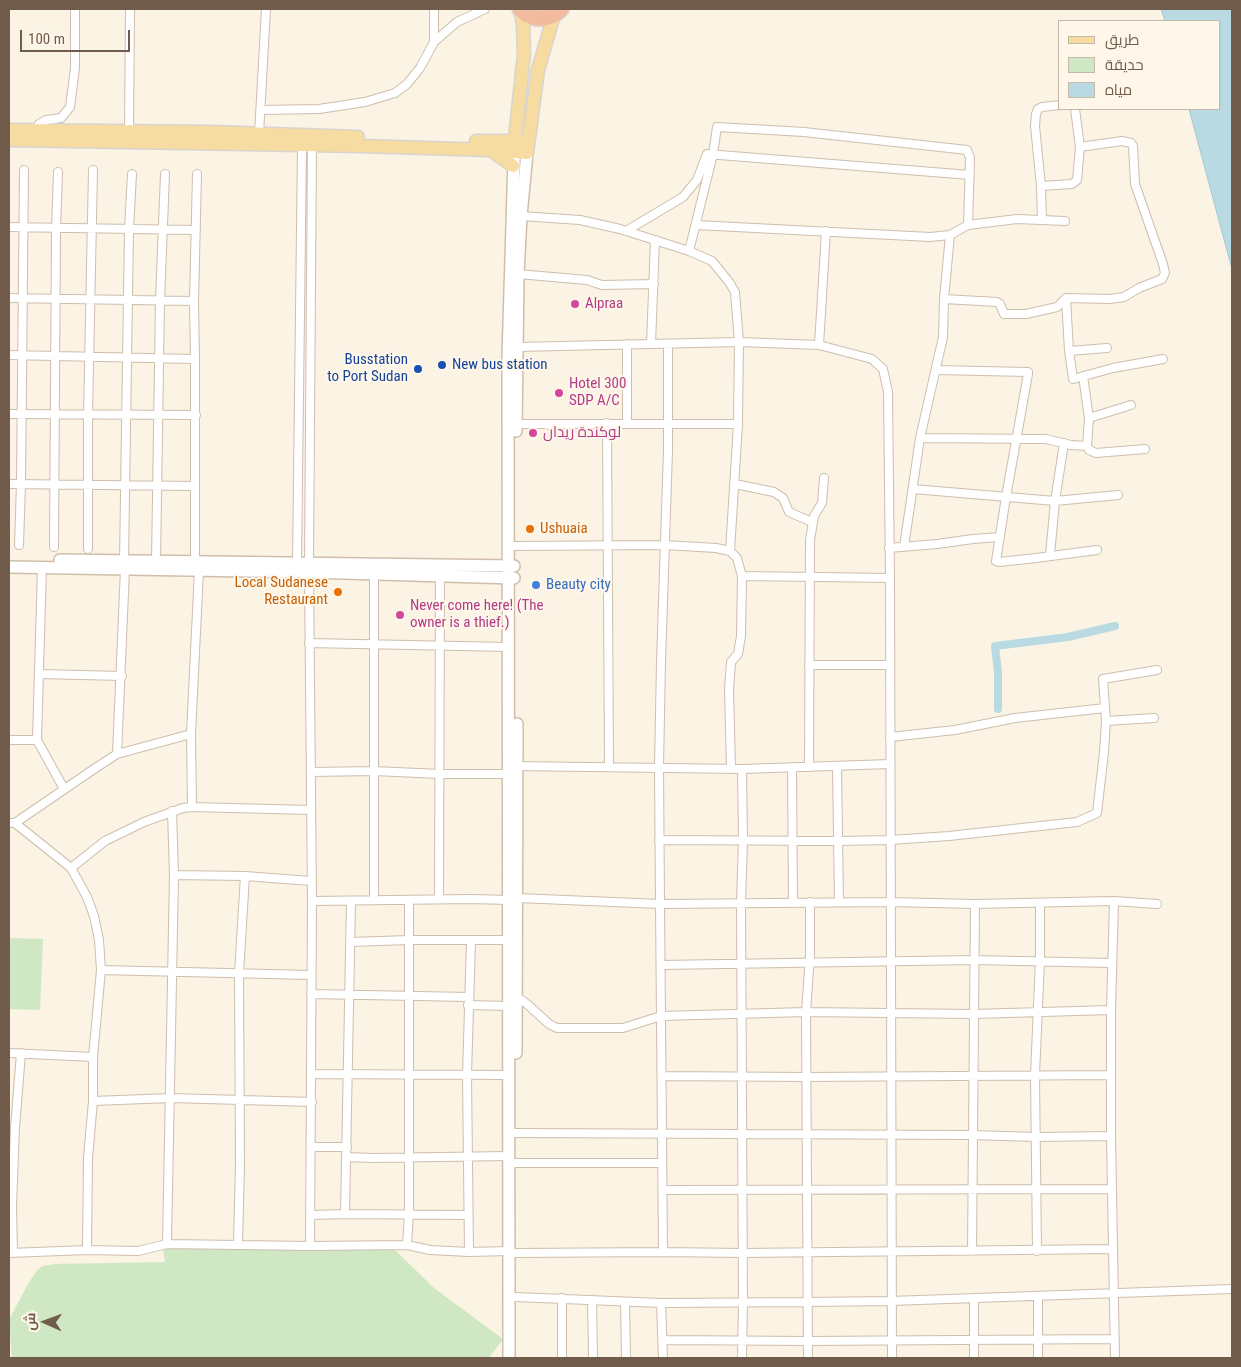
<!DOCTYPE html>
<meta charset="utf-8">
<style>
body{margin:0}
#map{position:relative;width:1241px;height:1367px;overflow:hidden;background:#fbf3e4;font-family:"Roboto Condensed",Cairo,sans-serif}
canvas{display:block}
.frame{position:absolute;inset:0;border:10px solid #715b4b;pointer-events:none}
.legend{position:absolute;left:1058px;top:20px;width:162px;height:90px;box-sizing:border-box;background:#fef7ea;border:1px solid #c6b9aa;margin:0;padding:6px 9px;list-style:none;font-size:15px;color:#715b4b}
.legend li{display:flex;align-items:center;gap:10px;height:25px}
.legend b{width:25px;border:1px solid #c6b9aa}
.north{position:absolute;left:20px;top:1297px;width:50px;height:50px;-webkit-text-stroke:4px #fef7ea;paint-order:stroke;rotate:272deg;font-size:14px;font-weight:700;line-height:20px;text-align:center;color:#715b4b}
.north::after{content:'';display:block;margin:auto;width:18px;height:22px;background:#715b4b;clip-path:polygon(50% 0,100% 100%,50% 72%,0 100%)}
.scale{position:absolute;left:20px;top:30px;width:110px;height:22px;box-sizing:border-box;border:2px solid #715b4b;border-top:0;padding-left:6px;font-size:15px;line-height:18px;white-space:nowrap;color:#715b4b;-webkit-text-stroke:4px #fef7ea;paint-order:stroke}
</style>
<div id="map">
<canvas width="1241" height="1367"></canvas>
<div class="frame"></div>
<ul class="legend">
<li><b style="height:6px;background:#f6dca0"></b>طريق</li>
<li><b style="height:14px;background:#cfe7c3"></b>حديقة</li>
<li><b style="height:14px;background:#b9dae3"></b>مياه</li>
</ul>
<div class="north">ش</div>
<div class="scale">100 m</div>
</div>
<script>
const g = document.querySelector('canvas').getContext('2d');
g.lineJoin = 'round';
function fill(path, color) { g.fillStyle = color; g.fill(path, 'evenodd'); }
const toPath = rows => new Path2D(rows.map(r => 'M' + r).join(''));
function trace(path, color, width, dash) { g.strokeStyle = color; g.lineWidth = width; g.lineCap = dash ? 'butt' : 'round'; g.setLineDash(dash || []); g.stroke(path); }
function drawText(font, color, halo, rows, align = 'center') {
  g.font = font + ' "Roboto Condensed",Cairo,sans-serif'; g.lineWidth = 4; g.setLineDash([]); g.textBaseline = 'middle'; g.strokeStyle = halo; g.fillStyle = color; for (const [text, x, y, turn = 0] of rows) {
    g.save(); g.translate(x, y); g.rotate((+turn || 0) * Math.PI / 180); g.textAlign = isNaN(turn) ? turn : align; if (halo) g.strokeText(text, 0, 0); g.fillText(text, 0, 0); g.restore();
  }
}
const green = toPath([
 [9,938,43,939,40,1010,9,1009],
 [163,1248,395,1250,434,1288,503,1339,489,1358,12,1358,9,1320,28,1284,37,1270,43,1266,56,1264,165,1262]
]);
const water = toPath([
 [1161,9,1232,9,1232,269,1189,109,1220,109,1220,21,1165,21,1161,9]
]);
const canal = toPath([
 [998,709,998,673,995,646,1068,637,1115,626]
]);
const street = toPath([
 [434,42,434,9],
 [261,110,319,109,365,102,395,93,407,84,420,68,434,42,457,22,485,9],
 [129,131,130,9],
 [39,134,39,124,46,120,61,118,70,107,75,68,75,9],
 [259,134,266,9],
 [1041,186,1072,184,1077,180,1080,147,1075,109],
 [521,216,580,220,620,229,689,251,712,261,729,282,735,292,739,342,819,345,872,359,883,369,888,392,890,578,892,1358],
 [1042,220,1041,186,1035,126,1036,114,1038,109,1042,107,1060,105],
 [696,225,930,237,950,235,968,225,1017,219,1065,221],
 [9,227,196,230],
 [626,231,683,197,697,180,707,154,970,175],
 [689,251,713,154,717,127,804,132,967,150,970,158,968,225],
 [518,274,587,280,602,285,654,284],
 [9,298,194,301],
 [1066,298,1069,351,1073,379,1113,368,1163,359],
 [944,299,997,302,1000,304,1004,314,1026,314,1057,307,1066,298,1110,299,1124,297,1139,288,1162,279,1165,273,1163,264,1135,184,1133,146,1131,143,1122,141,1080,147],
 [651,344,655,240],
 [819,345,826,231],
 [517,347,739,342,738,424,730,551],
 [1069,351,1107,348],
 [9,355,195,359,195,562],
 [195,359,194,301,197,174],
 [936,370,1028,372,1028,374,1006,497,996,561,999,562,1036,558,1097,550],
 [1083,376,1089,418,1087,446,1089,450,1096,453,1145,449],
 [9,414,196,415],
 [1089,418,1131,405],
 [607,423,609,767],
 [627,423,627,344],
 [516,424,738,424],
 [920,438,1046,439,1071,445,1087,446],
 [9,484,195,486],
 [735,484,774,492,783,498,789,512,812,522],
 [913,489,1055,501,1118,495],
 [19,545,21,484,24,170],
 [515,546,665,545,716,548,730,551,737,558,742,576,741,636,738,654,731,662,729,689,731,768],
 [54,547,56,229,58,172],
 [904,547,920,438,943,337,944,299,950,235],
 [889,548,937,544,973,539,1000,537],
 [88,549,88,415,93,170],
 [1050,555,1055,501,1064,443],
 [124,561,129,229,132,174],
 [156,561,160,301,165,174],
 [297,563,302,145],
 [309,563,312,145],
 [42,567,37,740,64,789],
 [374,569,374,900],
 [309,572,312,901,310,1246],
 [742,576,890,578],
 [309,643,509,647],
 [809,665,890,665],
 [39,674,122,676],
 [1106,721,1154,718],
 [890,737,955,730,1015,718,1105,708],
 [9,740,37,740],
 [117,754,125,569],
 [512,766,742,769,890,764],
 [792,767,793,903],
 [809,767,810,540,814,516,822,503,824,478],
 [837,767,839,902],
 [311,772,374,771,440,774,510,774],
 [192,807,191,734,199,570],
 [9,823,15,823,71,868,87,897,94,916,99,940,101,970,93,1057,93,1101,88,1158,87,1250],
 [15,823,94,769,117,754,191,734],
 [659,840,839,841,890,840,949,836,1077,822,1097,813,1104,752,1106,721,1103,679,1157,670],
 [71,868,105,841,144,822,183,808,192,807,311,810],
 [174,875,245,876,311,881],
 [518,898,660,904,659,767,661,662,668,451,668,344],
 [439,899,440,576],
 [312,901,471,899,510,900],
 [1114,901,1111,1010,1111,1136,1115,1358],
 [350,942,409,940,509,940],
 [661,965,974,960,1111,963],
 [101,970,311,975],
 [311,994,469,997],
 [517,997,527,1004,549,1024,557,1028,623,1028,661,1016,806,1012,973,1014,1111,1010],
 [468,1005,509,1006],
 [9,1053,93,1057],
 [311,1074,508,1075],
 [662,1076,806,1077,1111,1075],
 [93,1101,171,1098,312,1102],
 [515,1133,972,1135,1036,1137,1111,1136],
 [311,1147,347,1147],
 [347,1157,373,1158,508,1156],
 [515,1163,662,1163],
 [663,1190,1112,1189],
 [345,1214,351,901],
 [311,1215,345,1214,468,1215],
 [167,1244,174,875,172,811],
 [238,1244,240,1165,239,973,245,876],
 [407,1245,409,1213,409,900],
 [972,1251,975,904],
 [1037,1251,1035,1075,1040,960,1040,904],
 [469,1252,467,1075,471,941],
 [663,1252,742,1253,1113,1249],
 [9,1253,87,1250,138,1251,167,1244,310,1246,407,1245,430,1250,469,1252,509,1251],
 [13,1253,12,1206,15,1128,21,1053],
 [516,1253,663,1252,660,904,890,902,975,904,1114,901,1157,904],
 [515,1297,661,1303,807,1302,891,1301,1232,1289],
 [1038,1297,1038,1358],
 [592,1300,593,1358],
 [625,1302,626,1358],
 [661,1303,663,1358],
 [663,1340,807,1341,1115,1339],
 [562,1358,562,1298],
 [742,1358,743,1302,741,902,743,841,742,769],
 [808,1358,806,1012,810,955,810,902],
 [974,1358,974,1298]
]);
const secondary = toPath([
 [516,431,518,274,521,216,527,153],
 [60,560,514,566],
 [9,567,309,572,514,578],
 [516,1053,517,724],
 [509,1358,508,357,514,159]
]);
const primary = toPath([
 [9,130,211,132,358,137],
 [9,140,362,146,490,150,527,153,538,70,554,15],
 [476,141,528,141],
 [514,148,524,54,523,24,520,9],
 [492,151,513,166]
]);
const highway = toPath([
 [520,9,527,15,536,18,545,18,554,15,561,9]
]);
const markers = [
 [575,304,5,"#d1479c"],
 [442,365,5,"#1a4fb4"],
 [418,369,5,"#1a4fb4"],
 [559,393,5,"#d1479c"],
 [533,433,5,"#d1479c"],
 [530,529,5,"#e8710a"],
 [536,585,5,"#3f7fe0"],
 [338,592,5,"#e8710a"],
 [400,615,5,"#d1479c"]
];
const hotelNames = [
 ["Alpraa",585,304],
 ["Hotel 300",569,384],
 ["SDP A/C",569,401],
 ["لوكندة ريدان",543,433],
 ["Never come here! (The",410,606],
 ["owner is a thief.)",410,623]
];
const transitNames = [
 ["Busstation",408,360],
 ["to Port Sudan",408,377],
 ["New bus station",452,365,"left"]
];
const foodNames = [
 ["Ushuaia",540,529],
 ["Local Sudanese",328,583,"right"],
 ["Restaurant",328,600,"right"]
];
const shopNames = [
 ["Beauty city",546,585]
];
fill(green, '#cfe7c3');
fill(water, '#b9dae3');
trace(water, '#a0c8d4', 1);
trace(canal, '#b9dae3', 8);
trace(street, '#cebeae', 10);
trace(secondary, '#d0beab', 14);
trace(primary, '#dad4d0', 15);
trace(highway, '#dad4d0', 18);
trace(street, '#fff', 8);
trace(secondary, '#fff', 11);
trace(primary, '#f6dca0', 12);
trace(highway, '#f2ba9e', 15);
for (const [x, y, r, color] of markers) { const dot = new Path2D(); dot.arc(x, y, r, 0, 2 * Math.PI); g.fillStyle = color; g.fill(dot); trace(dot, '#fef7ea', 2); }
drawText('15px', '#b23c85', '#fef7ea', hotelNames, 'left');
drawText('15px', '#164399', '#fef7ea', transitNames, 'right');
drawText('15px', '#c56008', '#fef7ea', foodNames, 'left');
drawText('15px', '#366cbe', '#fef7ea', shopNames, 'left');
</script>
